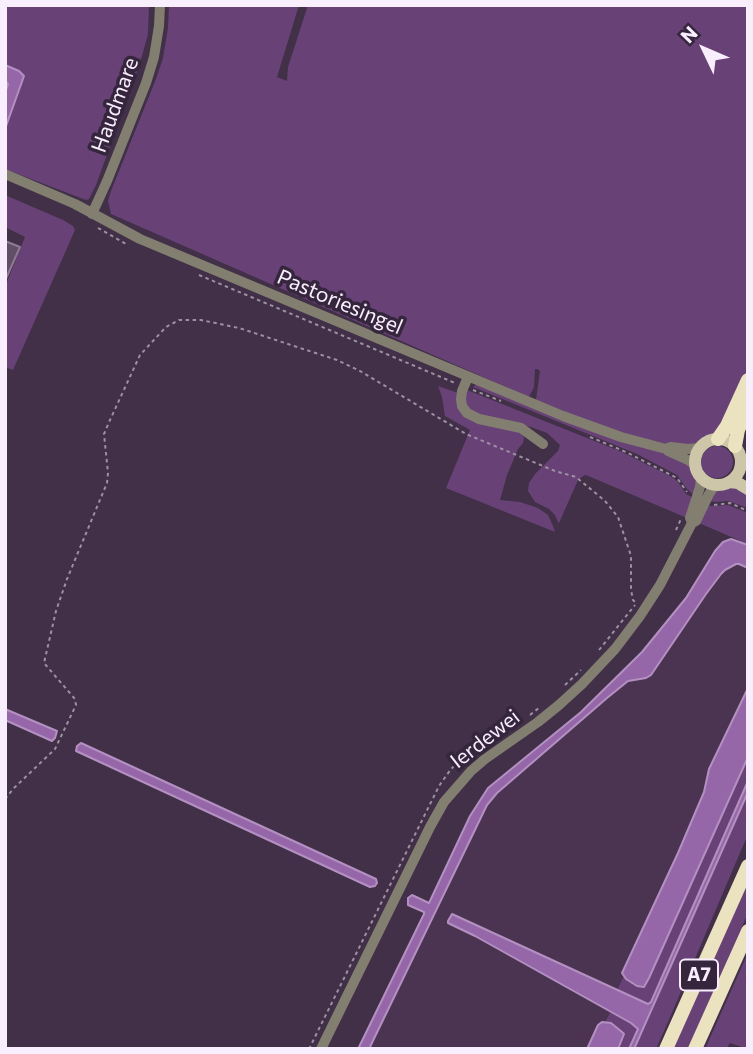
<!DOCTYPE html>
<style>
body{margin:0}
#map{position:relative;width:753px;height:1054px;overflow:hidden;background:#413047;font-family:Commissioner,sans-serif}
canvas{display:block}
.frame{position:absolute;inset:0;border:7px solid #f9eefe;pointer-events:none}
.north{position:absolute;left:669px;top:14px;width:70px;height:70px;-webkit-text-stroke:5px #36263d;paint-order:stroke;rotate:314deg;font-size:19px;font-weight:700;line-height:28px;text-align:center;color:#f9eefe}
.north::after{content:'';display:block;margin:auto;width:24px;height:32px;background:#f9eefe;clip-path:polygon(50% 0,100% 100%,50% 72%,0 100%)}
</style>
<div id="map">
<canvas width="753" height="1054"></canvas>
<div class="frame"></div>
<div class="north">N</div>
</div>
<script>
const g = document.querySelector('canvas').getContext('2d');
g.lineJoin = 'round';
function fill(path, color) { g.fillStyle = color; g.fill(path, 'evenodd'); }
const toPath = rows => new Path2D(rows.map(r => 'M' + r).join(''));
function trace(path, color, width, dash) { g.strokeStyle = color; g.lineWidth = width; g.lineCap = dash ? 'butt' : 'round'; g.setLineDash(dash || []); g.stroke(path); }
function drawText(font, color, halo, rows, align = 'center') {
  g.font = font + ' Commissioner,sans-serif'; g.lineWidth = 7; g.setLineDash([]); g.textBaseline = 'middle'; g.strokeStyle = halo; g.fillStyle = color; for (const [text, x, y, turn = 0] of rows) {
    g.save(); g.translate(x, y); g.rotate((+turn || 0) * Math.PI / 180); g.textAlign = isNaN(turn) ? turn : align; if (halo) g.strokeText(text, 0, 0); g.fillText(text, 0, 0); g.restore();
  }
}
const built = toPath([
 [736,564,739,564,748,568,748,688,709,769,704,792,678,853,622,973,624,976,617,990,452,914,450,916,449,924,475,936,611,1011,605,1022,602,1022,598,1025,587,1049,369,1049,487,805,497,793,607,698,628,681,646,678,651,675,706,594,725,570]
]);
const green = toPath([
 [5,5,149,5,148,34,140,63,96,185,89,199,86,200,5,169,5,129,24,76,19,71,5,65],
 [169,5,299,5,277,77,287,81,288,67,308,5,748,5,748,372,724,426,715,434,690,446,676,446,654,442,606,428,536,400,540,371,537,369,535,369,534,387,529,397,111,214,108,201,111,191,156,79,163,58,168,28],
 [5,195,63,220,73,226,75,230,13,370,5,367,5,287,25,237,5,227],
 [477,384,681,459,688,465,695,478,697,484,694,495,687,489,677,475,637,454,473,387],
 [438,386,458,393,458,405,522,433,524,438,523,443,518,449,507,475,500,500,520,502,538,508,548,515,553,526,555,532,446,488,470,430,445,416,442,397],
 [467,390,622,452,672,477,678,482,686,494,707,505,712,506,728,505,748,513,748,544,586,475,583,476,578,480,559,523,558,522,555,515,549,509,535,502,528,491,529,483,535,474,558,451,560,445,547,433,531,427,480,416,466,407,464,397],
 '701 462a16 16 0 1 1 32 0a16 16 0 1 1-32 0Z',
 [729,487,748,492,748,508,728,501,716,502,709,501,717,490],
 [748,757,748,781,650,1002,647,1004,617,990,624,976,626,980,637,986,644,987,649,978],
 [748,792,748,834,668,1022,656,1049,634,1049],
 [748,877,748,913,688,1049,672,1049],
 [748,953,748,1049,730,1043,726,1049,705,1049],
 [611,1011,631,1023,638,1029,629,1049,618,1049,623,1035,611,1023,605,1022]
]);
const water = toPath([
 [5,65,19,71,24,76,5,129,5,93,8,84,5,80,5,65],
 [731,539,748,545,748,568,739,564,736,564,725,570,721,574,706,594,651,675,646,678,628,681,607,698,497,793,487,805,369,1049,358,1049,424,914,424,912,408,905,408,898,412,895,429,903,470,816,488,788,581,712,642,652,686,598,715,551,723,542,731,539],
 [748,688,748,757,649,978,644,987,637,986,626,979,622,973,678,853,704,792,709,769,748,688],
 [5,709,57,731,55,738,52,741,5,720,5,709],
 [81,743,376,879,377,883,375,886,370,887,76,751,77,746,81,743],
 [748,781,748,792,634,1049,629,1049,638,1029,631,1023,475,936,448,923,448,921,452,914,648,1004,651,1002,748,781],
 [602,1022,611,1023,622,1032,624,1034,618,1049,587,1049,598,1025,602,1022]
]);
const building = toPath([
 [5,241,20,247,5,281,5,241]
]);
const path = toPath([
 [98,228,126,244],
 [199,275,455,383],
 [473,390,501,401],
 [590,437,626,452,677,478,687,492],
 [714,505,730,503,748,511],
 [676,530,681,519],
 [599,650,635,605],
 [565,685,581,670],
 [530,715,540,707],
 [5,799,14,788,55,749,76,705,75,699,44,663,56,611,67,579,107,483,108,473,104,434,110,420,140,355,166,327,179,320,201,320,239,328,337,360,360,371,466,434,555,471,576,477,605,501,618,517,631,556,631,590,633,600,636,603],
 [309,1049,439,786,451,769,463,758,476,748,497,738]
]);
const minor = toPath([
 [5,174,75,204,140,239,563,416,621,437,666,449,671,447,688,449,699,448],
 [92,214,107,181,146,83,154,57,159,26,160,5],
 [468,377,462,391,461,399,462,406,467,413,479,419,521,428,543,444],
 [668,451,688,460,695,465],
 [692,523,690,518,700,487,701,478],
 [321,1049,430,827,444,802,471,771,485,759,538,722,559,705,582,684,615,649,640,616,660,585,692,523,696,521,709,494,715,485]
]);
const major = toPath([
 '695 462a23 23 0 1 1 46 0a23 23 0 1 1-46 0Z',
 [729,482,738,483,748,489]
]);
const highway = toPath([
 [718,439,727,426,748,380],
 [735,446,738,430,748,406],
 [666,1049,748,866],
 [695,1049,748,931]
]);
const shields = [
 [699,975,38]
];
const shieldNames = [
 ["A7",699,975]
];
const streetNames = [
 ["Haudmare",115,105,-70],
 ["Pastoriesingel",340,302,23],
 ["Ierdewei",485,739,-38]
];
fill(built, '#4a3452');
fill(green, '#684277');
fill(water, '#9667a8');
trace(water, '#b490c2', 2);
fill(building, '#614f68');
trace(building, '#8e7a95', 2);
trace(path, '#9e90a3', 2, [3.5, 3.5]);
trace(minor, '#827f71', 10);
trace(major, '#cdc6a9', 12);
trace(highway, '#ebe2bf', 14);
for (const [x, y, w] of shields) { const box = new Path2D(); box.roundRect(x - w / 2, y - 15.5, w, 31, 5); g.fillStyle = '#36263d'; g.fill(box); trace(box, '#f9eefe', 2); }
drawText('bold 19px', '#f9eefe', null, shieldNames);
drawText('21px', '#f9eefe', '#36263d', streetNames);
</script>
